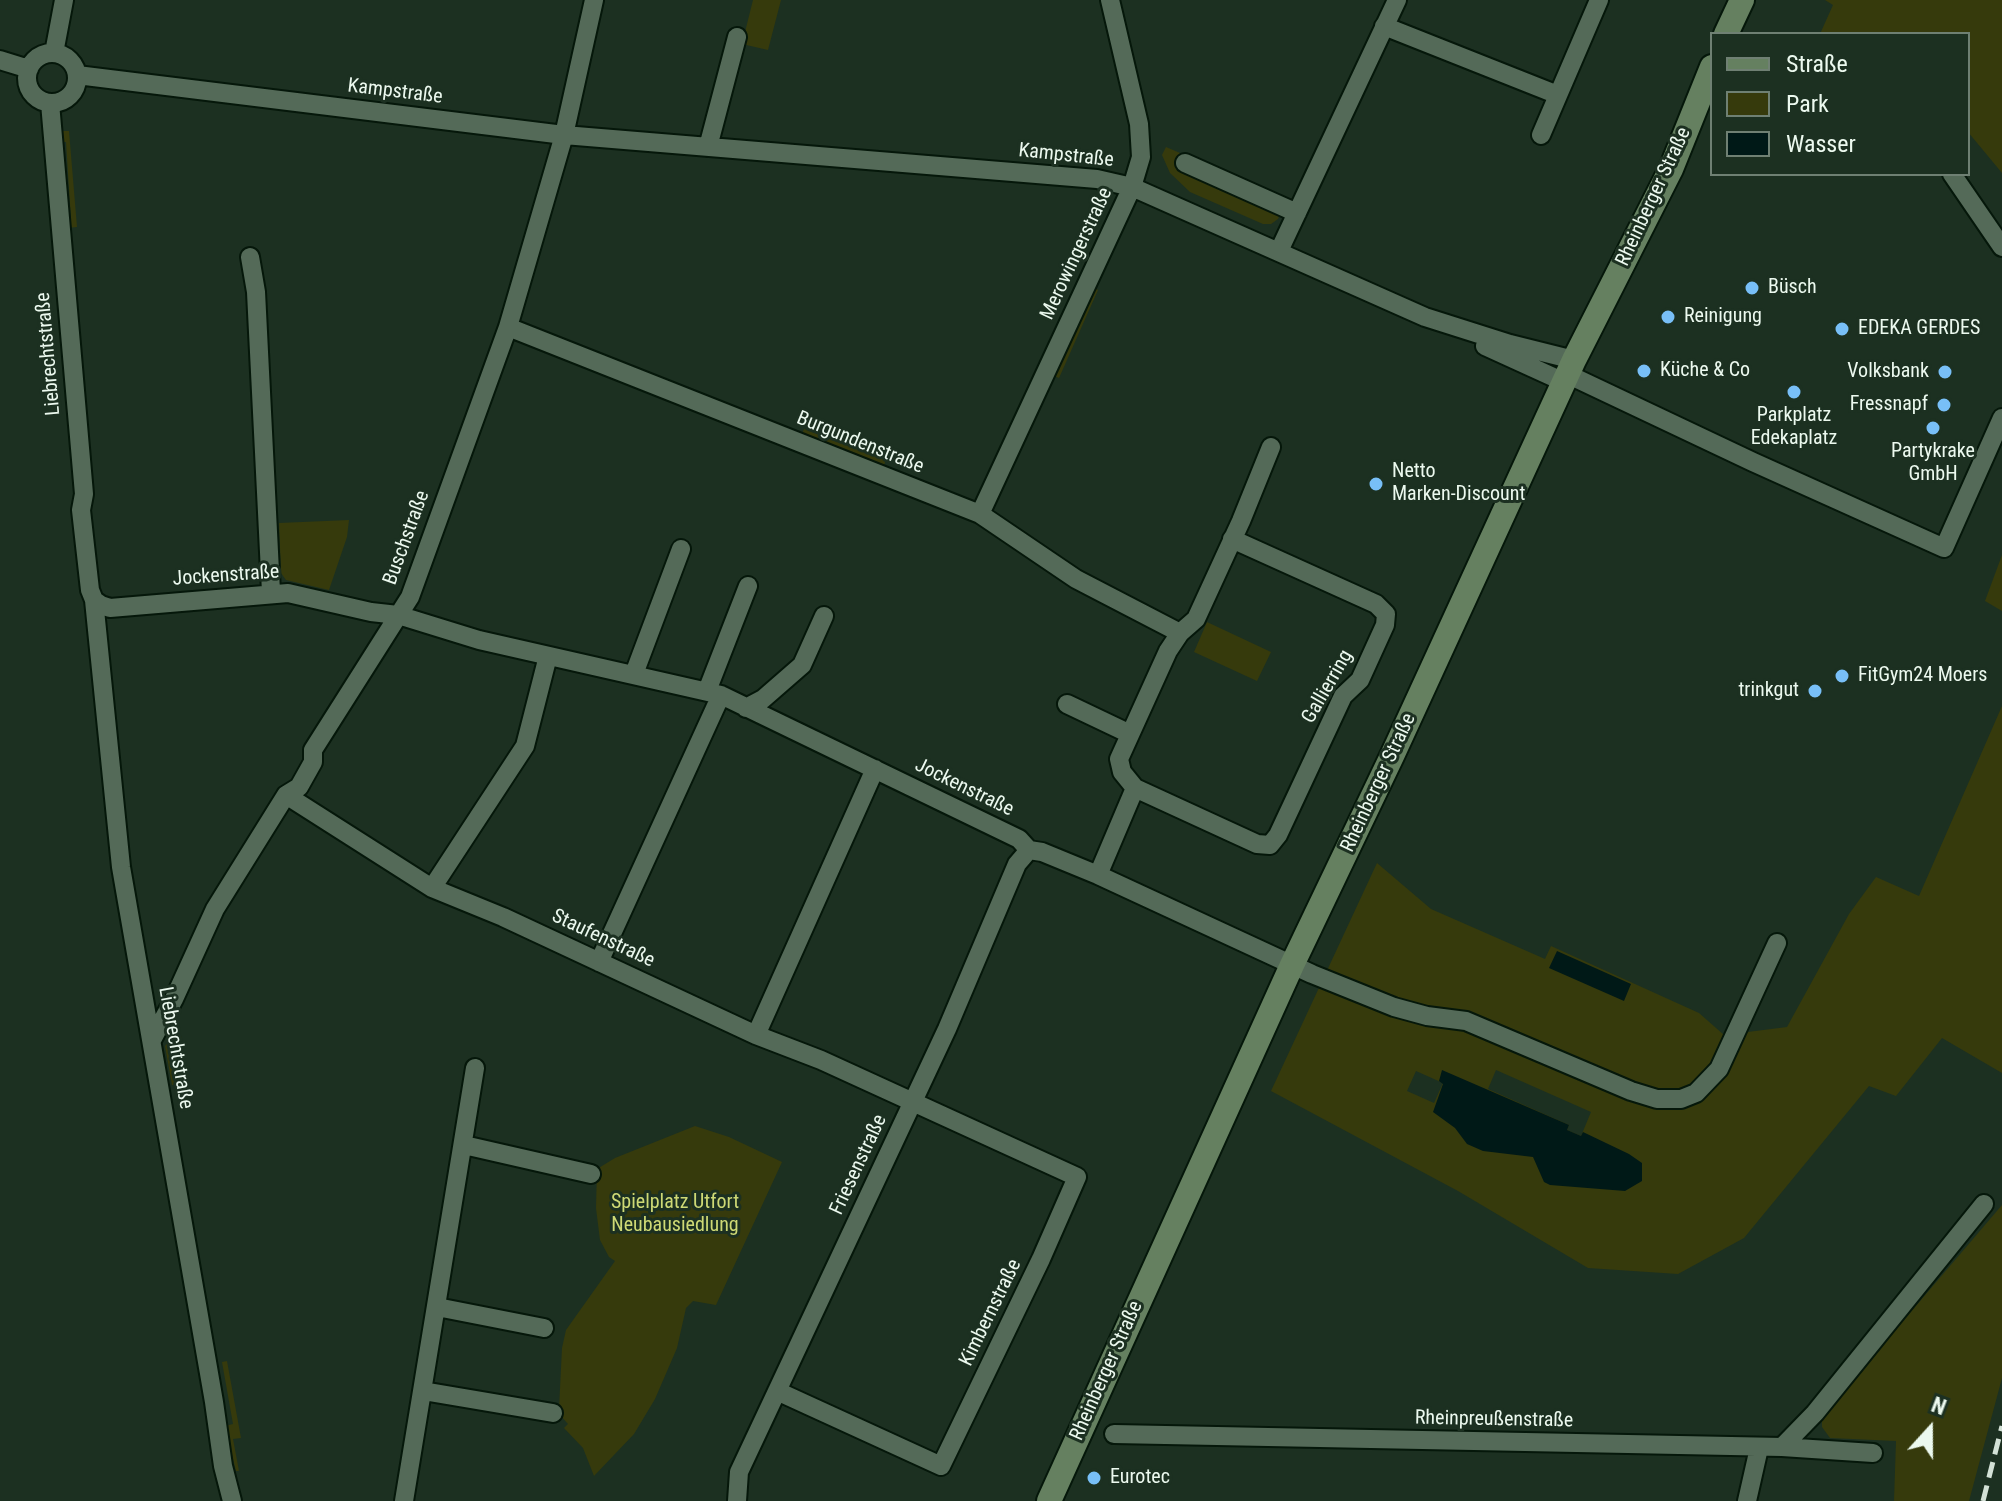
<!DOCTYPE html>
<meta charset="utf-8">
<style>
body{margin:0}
#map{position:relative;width:2002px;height:1501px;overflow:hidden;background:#1c3021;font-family:"Roboto Condensed",sans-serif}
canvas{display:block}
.legend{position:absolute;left:1710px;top:32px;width:260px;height:144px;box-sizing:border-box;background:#1c3021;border:2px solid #6f8073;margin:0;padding:10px 14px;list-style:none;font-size:24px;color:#ecf9ef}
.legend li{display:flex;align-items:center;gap:16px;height:40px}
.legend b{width:40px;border:2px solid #6f8073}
.north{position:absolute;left:1890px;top:1389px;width:80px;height:80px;-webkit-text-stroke:6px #1c3021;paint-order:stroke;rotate:21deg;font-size:22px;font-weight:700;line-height:32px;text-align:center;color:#ecf9ef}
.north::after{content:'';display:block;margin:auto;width:28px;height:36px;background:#ecf9ef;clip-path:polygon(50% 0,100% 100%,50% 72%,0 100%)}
</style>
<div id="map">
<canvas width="2002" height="1501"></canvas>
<ul class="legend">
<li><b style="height:10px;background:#658060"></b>Straße</li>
<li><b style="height:22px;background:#363a0c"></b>Park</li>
<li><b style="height:22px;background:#001917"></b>Wasser</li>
</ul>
<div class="north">N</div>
</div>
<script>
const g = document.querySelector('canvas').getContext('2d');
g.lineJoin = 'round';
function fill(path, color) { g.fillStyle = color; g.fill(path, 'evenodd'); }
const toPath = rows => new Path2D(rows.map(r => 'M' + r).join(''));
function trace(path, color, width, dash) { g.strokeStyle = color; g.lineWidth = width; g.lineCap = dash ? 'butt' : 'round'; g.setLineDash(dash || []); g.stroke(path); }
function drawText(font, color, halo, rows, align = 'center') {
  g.font = font + ' "Roboto Condensed",sans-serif'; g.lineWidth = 6; g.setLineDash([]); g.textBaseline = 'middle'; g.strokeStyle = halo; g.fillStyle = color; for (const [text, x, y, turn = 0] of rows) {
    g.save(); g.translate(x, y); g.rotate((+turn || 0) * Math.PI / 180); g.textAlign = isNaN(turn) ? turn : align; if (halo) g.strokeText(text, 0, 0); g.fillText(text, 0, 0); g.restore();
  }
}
const green = toPath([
 [753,0,781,0,768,50,742,44],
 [1825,0,2002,0,2002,173,1968,132,1968,34,1820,34,1833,5],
 [60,131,69,131,77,227,67,228,68,221,71,220,66,142,62,142],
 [1166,147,1180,153,1179,167,1281,212,1278,219,1271,224,1263,224,1190,192,1170,173,1162,155],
 [1094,287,1098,290,1059,378,1054,376],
 [804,429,886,460,884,465,802,434],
 [349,520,347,537,329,590,286,580,281,573,279,523],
 [2002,555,2002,611,1985,601],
 [1207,622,1271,652,1257,681,1194,652],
 [2002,706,2002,1073,1942,1038,1896,1096,1869,1086,1744,1238,1678,1274,1588,1268,1458,1191,1271,1091,1377,863,1431,909,1545,959,1551,946,1699,1013,1724,1035,1787,1027,1849,914,1876,877,1919,896],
 [1496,1070,1591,1112,1581,1136,1567,1130,1569,1125,1488,1089],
 [1416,1071,1443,1083,1434,1103,1407,1091],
 [175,1035,182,1037,177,1066,178,1086,172,1085,165,1046],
 [695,1126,729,1137,782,1162,716,1305,693,1301,686,1308,677,1348,655,1399,634,1434,594,1476,583,1448,564,1428,568,1424,560,1415,559,1409,562,1348,566,1330,615,1261,609,1257,600,1240,596,1208,597,1169,615,1158],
 [2002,1205,2002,1378,1969,1501,1894,1501,1896,1441,1830,1438,1822,1427,1822,1416],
 [227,1361,241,1438,233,1439,239,1471,236,1471,225,1426,233,1424,222,1362]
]);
const water = toPath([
 [1557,951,1631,984,1624,1001,1549,968],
 [1442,1070,1569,1125,1567,1130,1581,1136,1583,1132,1629,1154,1642,1163,1642,1181,1625,1191,1550,1185,1544,1182,1533,1157,1483,1151,1467,1144,1455,1128,1433,1112,1443,1084,1439,1081]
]);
const street = toPath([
 [1384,26,1558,95],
 '27 78a25 25 0 1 1 50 0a25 25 0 1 1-50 0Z',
 [54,53,64,0],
 [0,60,29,69],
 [77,75,564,135,1097,179,1132,187,1425,317,1510,344,1574,360],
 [50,103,84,494,81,510,90,590,94,600,101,605,110,608,288,593,371,612,398,615,479,640,721,695,1019,839,1029,850,1042,852,1098,875,1312,974,1394,1007,1427,1016,1466,1021,1631,1091,1657,1099,1681,1099,1696,1093,1719,1069,1777,943],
 [1541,135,1599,0],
 [708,147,737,37],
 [1185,163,1297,213],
 [1952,174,2002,247],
 [1279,251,1397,0],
 [250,257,256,292,271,592],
 [508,327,980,514,1076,579,1180,633],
 [1485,346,1564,382],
 [1567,374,1753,462,1944,548,2002,418],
 [980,514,1132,187,1141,157,1139,124,1110,0],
 [1232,539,1376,604,1386,614,1385,625,1360,680,1343,696,1278,835,1270,845,1257,844,1135,788,1122,772,1119,759,1168,651,1180,633,1196,619,1241,521,1271,447],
 [94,600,121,867,214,1402,223,1466,232,1501],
 [634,674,681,549],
 [707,691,748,586],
 [1067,704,1130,734],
 [746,708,763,699,802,665,824,616],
 [286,795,432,888,503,917,756,1035,821,1060,1077,1177,1041,1259,941,1466,777,1391],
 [1098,875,1135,788],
 [432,888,525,746,548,656],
 [599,962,721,695],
 [756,1035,875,769],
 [152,1040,174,999,215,909,286,795,299,787,313,762,313,750,410,597,508,327,564,135,594,0],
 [464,1145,591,1174],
 [437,1307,544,1328],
 [423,1391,553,1413],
 [1114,1434,1782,1447,1873,1453],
 [1782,1447,1815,1413,1984,1204],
 [404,1501,475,1068],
 [737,1501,739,1472,947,1029,1017,864,1029,850],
 [1747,1501,1759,1448]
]);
const secondary = toPath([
 [1726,34,1742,0],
 [1049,1501,1292,965,1392,756,1574,360,1671,169,1712,67]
]);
const rail = toPath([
 [1983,1501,2002,1426]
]);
const markers = [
 [1752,288,8,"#78bff7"],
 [1668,317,8,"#78bff7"],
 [1842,329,8,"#78bff7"],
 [1644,371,8,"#78bff7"],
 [1945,372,8,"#78bff7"],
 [1794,392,8,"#78bff7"],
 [1944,405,8,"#78bff7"],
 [1933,428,8,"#78bff7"],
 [1376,484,8,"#78bff7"],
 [1842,676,8,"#78bff7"],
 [1815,691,8,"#78bff7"],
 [1094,1478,8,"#78bff7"]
];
const streetNames = [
 ["Kampstraße",395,92,7],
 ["Kampstraße",1066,156,6],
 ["Rheinberger Straße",1654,197,-65],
 ["Merowingerstraße",1077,254,-65],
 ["Liebrechtstraße",49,354,-95],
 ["Burgundenstraße",860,443,22],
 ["Buschstraße",407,538,-70],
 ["Jockenstraße",226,576,-4],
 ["Gallierring",1328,687,-60],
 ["Rheinberger Straße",1379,783,-65],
 ["Jockenstraße",964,788,26],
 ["Staufenstraße",603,939,25],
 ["Liebrechtstraße",175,1048,80],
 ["Friesenstraße",859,1165,-65],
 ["Kimbernstraße",991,1313,-64],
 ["Rheinberger Straße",1107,1371,-66],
 ["Rheinpreußenstraße",1494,1420,1]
];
const poiNames = [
 ["Büsch",1768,288],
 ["Reinigung",1684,317],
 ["EDEKA GERDES",1858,329],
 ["Küche & Co",1660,371],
 ["Volksbank",1929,372,"right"],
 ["Fressnapf",1928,405,"right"],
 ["Parkplatz",1794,416,"center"],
 ["Edekaplatz",1794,439,"center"],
 ["Partykrake",1933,452,"center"],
 ["GmbH",1933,475,"center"],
 ["Netto",1392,472],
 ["Marken-Discount",1392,495],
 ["FitGym24 Moers",1858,676],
 ["trinkgut",1799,691,"right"],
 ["Eurotec",1110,1478]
];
const parkNames = [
 ["Spielplatz Utfort",675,1203],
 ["Neubausiedlung",675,1226]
];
fill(green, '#363a0c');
fill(water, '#001917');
trace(street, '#05170a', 22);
trace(secondary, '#05170a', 28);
trace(street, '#546a58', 18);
trace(secondary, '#658060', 24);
trace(rail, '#d3e1d6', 5, [16, 8]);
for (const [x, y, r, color] of markers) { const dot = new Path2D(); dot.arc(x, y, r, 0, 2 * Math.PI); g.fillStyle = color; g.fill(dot); trace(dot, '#1c3021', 3); }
drawText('20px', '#ecf9ef', '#1c3021', streetNames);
drawText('20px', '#ecf9ef', '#1c3021', poiNames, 'left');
drawText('20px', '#ced975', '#1c3021', parkNames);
</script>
